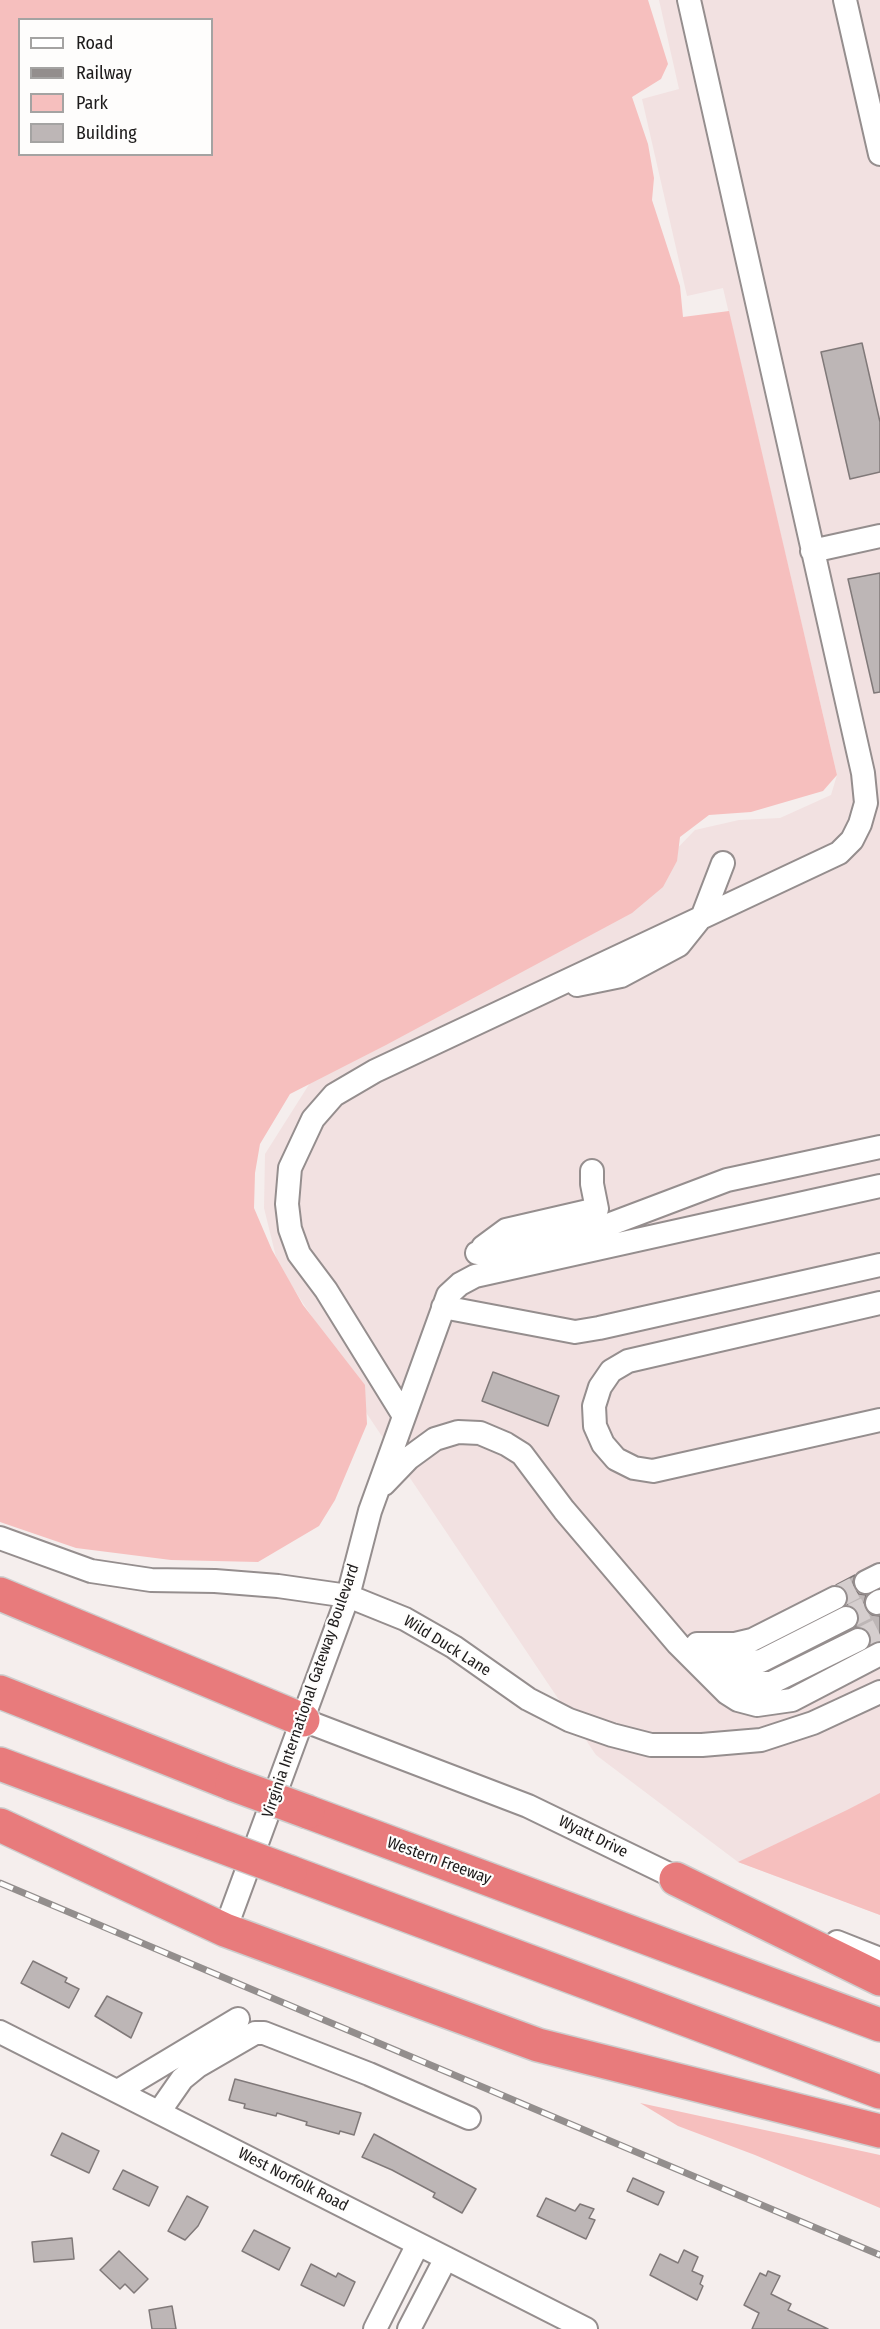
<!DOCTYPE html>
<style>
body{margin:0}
#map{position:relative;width:880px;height:2329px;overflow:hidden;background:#f5eeed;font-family:"Fira Sans Condensed",sans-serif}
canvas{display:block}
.legend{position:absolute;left:18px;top:18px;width:195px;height:138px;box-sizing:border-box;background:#fefdfc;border:2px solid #a4a3a2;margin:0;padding:8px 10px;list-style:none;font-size:18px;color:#1d1b1b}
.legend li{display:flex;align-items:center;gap:12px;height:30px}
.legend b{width:30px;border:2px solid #a4a3a2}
</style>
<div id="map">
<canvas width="880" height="2329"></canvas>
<ul class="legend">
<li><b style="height:8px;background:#fff"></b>Road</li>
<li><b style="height:8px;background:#938e8d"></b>Railway</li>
<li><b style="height:16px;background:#f6bfbe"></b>Park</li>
<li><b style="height:16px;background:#bdb6b6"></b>Building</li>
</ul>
</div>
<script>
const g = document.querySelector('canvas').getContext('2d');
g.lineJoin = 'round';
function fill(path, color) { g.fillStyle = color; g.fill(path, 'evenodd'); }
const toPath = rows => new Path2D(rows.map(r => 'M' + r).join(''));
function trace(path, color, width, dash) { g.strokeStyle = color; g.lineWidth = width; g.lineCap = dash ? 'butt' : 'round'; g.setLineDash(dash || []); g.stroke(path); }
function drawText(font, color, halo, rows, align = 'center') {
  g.font = font + ' "Fira Sans Condensed",sans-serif'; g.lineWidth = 4.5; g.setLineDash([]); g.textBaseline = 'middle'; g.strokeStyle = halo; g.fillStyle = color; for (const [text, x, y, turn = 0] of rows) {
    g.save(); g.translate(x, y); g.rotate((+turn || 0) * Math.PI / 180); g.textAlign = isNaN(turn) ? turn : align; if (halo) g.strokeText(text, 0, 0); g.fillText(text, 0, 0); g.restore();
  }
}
const built = toPath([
 [659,0,880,0,880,1915,738,1862,596,1755,367,1414,354,1381,278,1265,264,1208,265,1154,315,1075,663,863,695,830,739,820,780,818,831,795,837,775,723,288,687,296,642,99,679,89]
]);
const green = toPath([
 [0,0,648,0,668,64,661,79,632,97,648,144,654,178,652,200,680,286,683,317,729,311,837,775,823,791,751,812,709,815,680,837,677,861,663,887,632,913,386,1045,290,1094,260,1144,255,1173,254,1208,272,1250,303,1305,365,1385,367,1424,335,1500,319,1526,258,1562,171,1560,76,1548,0,1522],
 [20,20,212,20,212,154,20,154],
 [880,1793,880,1915,738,1862,847,1810],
 [640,2103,880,2155,880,2208,755,2155,678,2126]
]);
const building = toPath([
 [862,343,880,422,880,472,850,479,821,352,862,343],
 [880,573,880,692,874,693,848,579,880,573],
 [493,1372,559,1396,548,1426,482,1401,493,1372],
 [855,1575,853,1582,854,1589,859,1594,866,1595,864,1603,866,1610,872,1615,880,1616,880,1639,871,1644,870,1635,866,1629,855,1627,859,1619,858,1612,854,1607,847,1605,848,1598,847,1591,836,1585,855,1575],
 [33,1961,67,1978,65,1982,79,1989,69,2008,21,1983,33,1961],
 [107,1996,142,2013,131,2038,95,2016,107,1996],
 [235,2079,361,2113,354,2135,340,2131,339,2134,306,2125,307,2122,277,2113,276,2116,244,2108,245,2104,229,2100,235,2079],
 [62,2133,99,2151,89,2173,51,2155,62,2133],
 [374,2134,476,2189,462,2213,433,2197,435,2193,392,2170,362,2157,374,2134],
 [123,2170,158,2187,149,2206,113,2189,123,2170],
 [633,2178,664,2192,658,2205,627,2191,633,2178],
 [187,2196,208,2207,198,2226,185,2240,168,2231,187,2196],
 [546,2198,575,2211,580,2204,594,2209,589,2218,595,2220,586,2239,537,2216,546,2198],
 [254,2230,290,2248,279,2270,242,2251,254,2230],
 [72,2238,74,2259,34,2262,32,2242,72,2238],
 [684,2250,698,2257,692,2271,703,2276,700,2284,703,2286,697,2300,650,2275,660,2254,678,2263,684,2250],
 [119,2251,148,2279,134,2293,125,2284,120,2289,100,2270,119,2251],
 [311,2264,336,2277,338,2273,355,2282,344,2306,301,2285,311,2264],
 [768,2271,780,2276,771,2294,791,2304,788,2310,828,2329,752,2329,759,2313,744,2305,760,2273,766,2276,768,2271],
 [172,2306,176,2329,152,2329,149,2310,172,2306]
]);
const minorTunnel = toPath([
 [835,1598,866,1582],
 [846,1618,877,1603],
 [858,1640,880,1629]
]);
const minor = toPath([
 [845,0,880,154],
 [812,551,880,536],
 [577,985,621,976,679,945,703,915,723,863],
 [483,1247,506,1230,597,1209,592,1184,592,1171],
 [477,1253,608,1225,727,1180,880,1147],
 [880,1303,628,1361,611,1371,600,1387,594,1406,595,1426,603,1444,616,1459,634,1468,653,1471,880,1420],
 [443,1307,575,1332,599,1328,880,1265],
 [404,1416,326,1290,299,1254,290,1229,287,1204,290,1168,313,1119,334,1095,375,1071,839,853,852,840,860,824,866,803,863,773,689,0],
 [384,1484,409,1458,435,1439,458,1432,480,1433,506,1444,522,1454,564,1510,678,1644,727,1693,738,1700,757,1705,792,1700,880,1654],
 [0,1538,91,1571,151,1580,215,1581,278,1586,348,1596,405,1619,454,1647,528,1699,569,1720,612,1735,651,1745,702,1745,761,1740,813,1723,880,1692],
 [866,1582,880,1575],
 [877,1603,880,1601],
 [697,1644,735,1644,752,1640,835,1598],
 [715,1657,739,1664,761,1661,846,1618],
 [705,1660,736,1677,752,1683,771,1683,858,1640],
 [303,1720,528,1806,689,1884],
 [225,1930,348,1596,370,1511,448,1295,460,1284,475,1276,880,1186],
 [837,1942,880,1959],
 [0,2032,586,2329],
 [118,2091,238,2019],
 [159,2112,182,2079,198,2066,255,2033,264,2033,369,2074,469,2118],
 [375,2329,418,2244],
 [409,2329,446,2258]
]);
const highway = toPath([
 [0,1594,303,1720],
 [0,1692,232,1784],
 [0,1764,212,1843],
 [308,1812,880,2025],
 [0,1825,225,1930,538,2045,880,2131],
 [290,1872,880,2092],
 [676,1879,880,1979]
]);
const rail = toPath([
 [0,1883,880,2255]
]);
const highwayBridge = toPath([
 [232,1784,308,1812],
 [212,1843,290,1872]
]);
const streetNames = [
 ["Wild Duck Lane",447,1646,32],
 ["Virginia International Gateway Boulevard",311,1691,-71],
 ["Wyatt Drive",593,1837,26],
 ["Western Freeway",439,1861,20],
 ["West Norfolk Road",293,2180,27]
];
fill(built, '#f2e1e1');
fill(green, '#f6bfbe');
fill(building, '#bdb6b6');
trace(building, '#807979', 1.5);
trace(minorTunnel, '#d5cece', 22, [22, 11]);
trace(minor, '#958e8e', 26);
trace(highway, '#cdcdcd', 36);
trace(minor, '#fff', 22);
trace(highway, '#e87b7c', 33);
trace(rail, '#938e8d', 7);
trace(rail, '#fefdfc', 4.5, [14]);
trace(highwayBridge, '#cdcdcd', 36, []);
trace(highwayBridge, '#e87b7c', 33);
drawText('16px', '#1d1b1b', '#fefdfc', streetNames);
</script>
